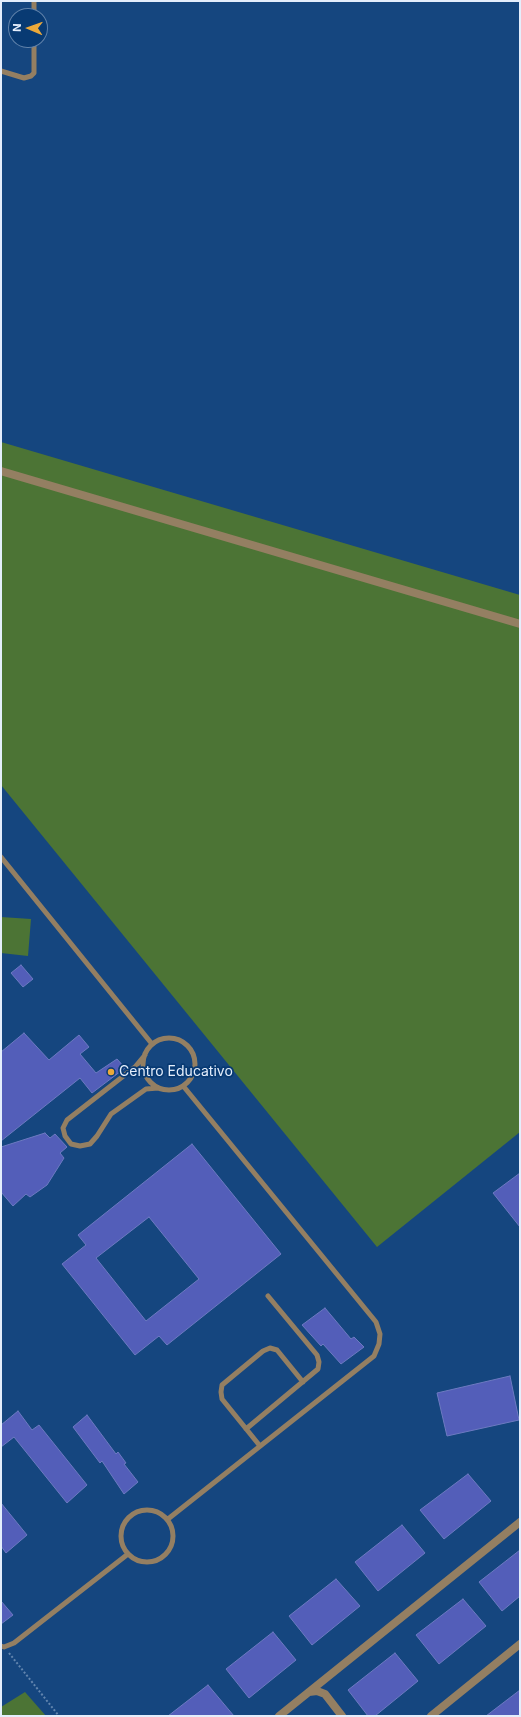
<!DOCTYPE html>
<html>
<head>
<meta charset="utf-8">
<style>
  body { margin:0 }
  #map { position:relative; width:521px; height:1717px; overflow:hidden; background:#15467f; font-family:Inter,sans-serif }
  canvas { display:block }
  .frame { position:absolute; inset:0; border:2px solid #e4eefc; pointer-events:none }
  .north { position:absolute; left:8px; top:8px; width:40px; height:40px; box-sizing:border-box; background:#083a73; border:1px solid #6082aa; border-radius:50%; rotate:272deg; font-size:11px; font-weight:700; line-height:16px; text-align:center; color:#e4eefc }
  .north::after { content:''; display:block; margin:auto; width:14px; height:18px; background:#eca93a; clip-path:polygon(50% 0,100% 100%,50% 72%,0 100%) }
</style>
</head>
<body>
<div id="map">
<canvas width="521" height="1717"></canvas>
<div class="frame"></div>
<div class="north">N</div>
</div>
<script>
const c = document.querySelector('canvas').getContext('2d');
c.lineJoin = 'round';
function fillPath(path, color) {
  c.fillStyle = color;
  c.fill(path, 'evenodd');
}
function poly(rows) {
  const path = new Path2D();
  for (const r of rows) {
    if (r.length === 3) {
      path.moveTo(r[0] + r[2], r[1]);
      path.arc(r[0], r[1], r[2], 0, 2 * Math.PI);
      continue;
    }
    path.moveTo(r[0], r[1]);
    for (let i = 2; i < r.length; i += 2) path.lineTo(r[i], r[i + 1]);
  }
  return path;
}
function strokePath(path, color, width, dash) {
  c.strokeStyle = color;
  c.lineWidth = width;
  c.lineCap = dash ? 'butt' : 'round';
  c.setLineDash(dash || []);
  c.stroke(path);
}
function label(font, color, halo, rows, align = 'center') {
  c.font = font + ' Inter,sans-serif';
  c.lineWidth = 3.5;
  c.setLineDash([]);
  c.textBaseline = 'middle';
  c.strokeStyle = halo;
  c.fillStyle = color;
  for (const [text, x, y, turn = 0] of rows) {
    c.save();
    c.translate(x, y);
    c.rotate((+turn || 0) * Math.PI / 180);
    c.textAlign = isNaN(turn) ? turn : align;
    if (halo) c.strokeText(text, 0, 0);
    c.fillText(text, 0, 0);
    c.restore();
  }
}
const green = poly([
  [1,442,520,595,520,1132,377,1247,1,785],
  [1,917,31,919,28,956,1,953],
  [25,1692,46,1716,1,1716,1,1707]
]);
const building = poly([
  [21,965,33,979,23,987,11,973,21,965],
  [24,1033,49,1060,79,1035,89,1047,80,1054,96,1073,117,1059,125,1068,92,1093,80,1078,1,1141,1,1052,24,1033],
  [45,1133,50,1138,55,1134,67,1147,60,1153,64,1158,47,1185,30,1197,26,1194,13,1206,1,1192,1,1147,45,1133],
  [192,1144,281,1254,167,1345,159,1336,135,1355,62,1264,86,1245,78,1235,192,1144],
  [149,1217,199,1279,146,1321,96,1258,149,1217],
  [520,1173,520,1227,493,1193,520,1173],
  [325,1308,351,1339,354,1337,364,1347,341,1364,323,1344,321,1346,302,1325,325,1308],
  [510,1376,519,1420,447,1436,437,1393,510,1376],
  [18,1411,32,1430,39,1425,87,1485,67,1503,14,1437,1,1447,1,1425,18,1411],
  [87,1415,116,1454,118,1452,126,1463,124,1464,138,1482,124,1494,102,1461,100,1463,73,1427,87,1415],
  [468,1474,491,1501,444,1539,420,1510,468,1474],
  [1,1503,27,1535,6,1553,1,1546,1,1503],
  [402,1525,425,1553,378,1591,355,1562,402,1525],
  [520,1550,520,1596,502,1611,479,1582,520,1550],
  [336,1579,360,1606,312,1645,289,1616,336,1579],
  [463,1599,486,1626,439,1664,416,1635,463,1599],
  [1,1601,13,1615,1,1624,1,1601],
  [273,1632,296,1660,249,1698,226,1669,273,1632],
  [395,1653,418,1681,375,1716,368,1716,348,1690,395,1653],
  [208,1685,234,1716,168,1716,208,1685],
  [520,1690,520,1716,486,1716,520,1690]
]);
const path = poly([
  [9,1653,59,1716]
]);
const lane = poly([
  [34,16,34,1],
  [1,71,24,78,31,76,34,73,34,40],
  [1,857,152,1044],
  [169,1064,26],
  [145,1055,135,1067,67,1120,63,1128,65,1136,71,1144,80,1146,90,1144,97,1136,111,1114,146,1089,158,1088],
  [246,1429,318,1369,319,1362,317,1355,268,1296],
  [260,1446,222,1399,221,1392,222,1385,263,1351,270,1348,277,1350,303,1382],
  [147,1536,26],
  [168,1519,374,1356,379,1344,380,1334,376,1322,184,1087],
  [1,1646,4,1647,14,1643,128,1554]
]);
const street = poly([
  [1,471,520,624],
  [309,1692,317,1691,325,1694,342,1716],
  [279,1716,520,1522],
  [431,1716,520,1644]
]);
const markers = [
  [111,1072,4,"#eca93a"]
];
const poiNames = [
  ["Centro Educativo",119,1072]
];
fillPath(green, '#4c7435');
fillPath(building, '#535eb9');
strokePath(building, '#6d7ac1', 1);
strokePath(path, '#6285ae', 2, [2, 2]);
strokePath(lane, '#947f62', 5);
strokePath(street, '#947f62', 8);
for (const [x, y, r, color] of markers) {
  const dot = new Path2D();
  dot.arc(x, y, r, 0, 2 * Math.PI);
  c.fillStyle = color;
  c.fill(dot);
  strokePath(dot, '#083a73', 1.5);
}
label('14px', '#e4eefc', '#083a73', poiNames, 'left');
</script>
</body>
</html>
